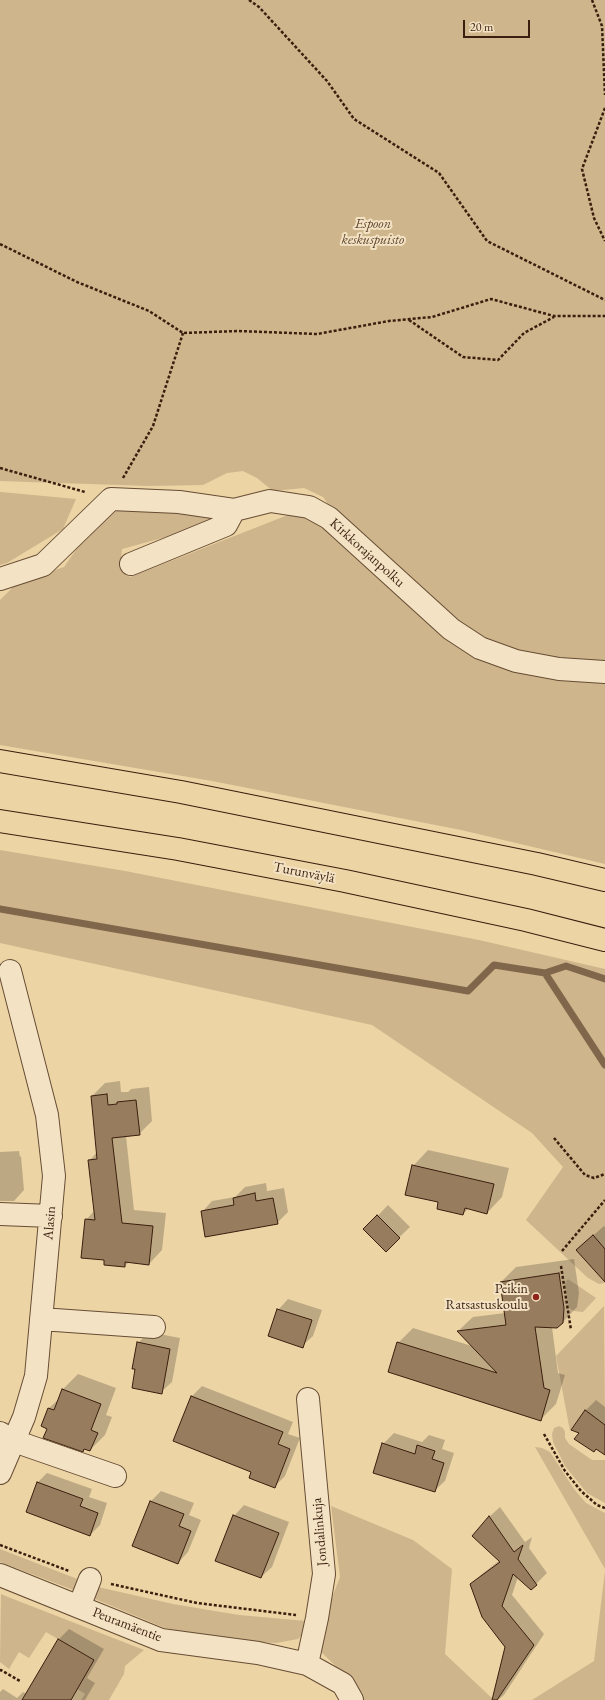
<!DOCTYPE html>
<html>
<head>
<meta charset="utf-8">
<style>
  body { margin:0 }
  #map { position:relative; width:605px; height:1700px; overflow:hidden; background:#ecd4a5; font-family:"EB Garamond",serif }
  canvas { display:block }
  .scale { position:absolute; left:463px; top:20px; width:67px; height:18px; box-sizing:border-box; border:2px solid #3a1e0e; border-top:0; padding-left:5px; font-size:12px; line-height:14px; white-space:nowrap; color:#3a1e0e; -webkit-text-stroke:3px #f3e3c4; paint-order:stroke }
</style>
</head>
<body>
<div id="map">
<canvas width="605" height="1700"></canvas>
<div class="scale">20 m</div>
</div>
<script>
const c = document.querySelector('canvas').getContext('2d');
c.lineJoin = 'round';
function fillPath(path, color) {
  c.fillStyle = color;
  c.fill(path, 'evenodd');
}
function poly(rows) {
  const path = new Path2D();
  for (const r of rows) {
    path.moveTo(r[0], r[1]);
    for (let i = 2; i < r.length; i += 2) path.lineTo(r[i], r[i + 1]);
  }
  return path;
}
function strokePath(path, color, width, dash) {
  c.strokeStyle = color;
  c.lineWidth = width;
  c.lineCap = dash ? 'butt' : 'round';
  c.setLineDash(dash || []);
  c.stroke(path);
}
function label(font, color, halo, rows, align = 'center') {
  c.font = font + ' "EB Garamond",serif';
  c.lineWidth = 4;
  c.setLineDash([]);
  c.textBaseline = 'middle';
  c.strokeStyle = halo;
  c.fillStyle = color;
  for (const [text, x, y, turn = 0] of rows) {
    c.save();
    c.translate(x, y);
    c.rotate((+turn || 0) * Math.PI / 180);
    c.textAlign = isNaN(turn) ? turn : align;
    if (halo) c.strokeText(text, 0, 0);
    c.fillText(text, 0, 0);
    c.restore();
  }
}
const green = poly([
  [0,0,605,0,605,667,539,660,467,636,335,514,323,497,304,488,273,491,257,478,243,471,227,473,203,485,149,486,0,481],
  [0,492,1,492,76,499,63,529,7,563,0,565],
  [122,505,216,515,210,525,122,549,120,568,130,577,293,513,318,519,467,649,605,679,605,864,461,830,212,781,0,745,0,600,18,582,64,567,94,524],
  [0,850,125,871,479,940,605,969,605,1283,599,1284,588,1278,526,1220,563,1167,532,1133,372,1025,0,943],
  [568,1279,596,1298,583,1312,574,1311,569,1308,565,1283,566,1281],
  [604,1306,605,1425,585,1411,570,1431,556,1356],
  [559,1426,563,1428,565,1432,565,1438,569,1444,592,1460,605,1460,605,1503,587,1493,565,1466,553,1442,552,1434,554,1428],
  [535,1447,542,1448,550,1452,574,1489,586,1503,605,1513,605,1569],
  [331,1506,413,1540,452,1569,445,1654,494,1700,361,1700,345,1675,321,1652,320,1629,340,1577],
  [0,1549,80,1580,76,1591,0,1562],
  [605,1571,605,1700,532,1700,594,1661],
  [98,1587,173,1604,239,1615,306,1621,304,1633,298,1639,276,1643,221,1640,165,1628,95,1599],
  [1,1594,8,1597,144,1650,125,1666,124,1674,109,1700,81,1700,85,1694,77,1689,94,1660,46,1632,29,1658,19,1652,9,1669,0,1662]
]);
const shadow = poly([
  [120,1081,121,1092,128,1092,131,1089,149,1087,152,1121,139,1134,126,1136,134,1210,166,1213,162,1250,149,1264,129,1262,125,1266,105,1259,86,1220,95,1210,90,1160,97,1152,92,1096,105,1083],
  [428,1150,509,1168,502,1197,487,1213,469,1208,463,1214,413,1166],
  [19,1151,20,1157,21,1156,24,1190,14,1201,0,1201,0,1152],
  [266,1183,267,1191,284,1188,288,1212,277,1223,202,1212,212,1201,235,1197,245,1187],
  [388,1205,410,1227,386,1250,365,1229],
  [604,1226,605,1227,605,1273,588,1240],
  [574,1259,579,1293,577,1307,562,1323,552,1327,558,1373,565,1375,556,1404,541,1419,398,1343,413,1328,472,1346,458,1331,473,1317,505,1313,501,1282,516,1267],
  [288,1299,322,1310,313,1336,302,1346,278,1310],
  [149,1332,180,1338,172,1382,161,1392,138,1343],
  [78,1374,116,1388,106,1415,112,1417,105,1435,90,1450,85,1448,83,1451,48,1428,49,1408,60,1398,63,1389],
  [202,1386,293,1422,288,1434,300,1438,285,1476,274,1487,252,1472,192,1396],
  [596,1400,605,1407,605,1454,596,1448,580,1432,585,1411],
  [394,1433,422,1442,429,1435,445,1440,442,1449,454,1453,445,1481,434,1491,383,1444],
  [47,1473,92,1489,89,1497,107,1503,100,1525,90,1535,38,1482],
  [161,1491,194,1503,189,1515,201,1520,188,1552,178,1563,151,1501],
  [244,1505,289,1522,272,1567,261,1577,234,1516],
  [500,1507,525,1542,532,1537,529,1548,547,1573,536,1584,518,1577,512,1595,544,1634,504,1695,498,1700,493,1700,506,1647,471,1584,482,1574,500,1560,489,1517],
  [69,1629,104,1649,87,1678,95,1683,85,1700,0,1700,0,1692,3,1689,17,1698,23,1692,27,1694,58,1640]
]);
const stream = poly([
  [0,909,468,991,494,965,545,973,605,1065],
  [545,973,566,966,605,979]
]);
const building = poly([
  [107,1094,108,1105,117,1104,117,1102,136,1100,140,1135,112,1138,122,1223,153,1226,149,1265,125,1262,125,1267,104,1265,104,1260,81,1258,85,1219,95,1220,88,1160,97,1159,91,1096,107,1094],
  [412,1165,494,1184,487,1214,465,1208,463,1215,437,1209,438,1202,405,1195,412,1165],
  [255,1193,256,1201,273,1198,278,1224,205,1237,201,1211,234,1205,233,1198,255,1193],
  [377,1215,400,1238,386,1252,363,1229,377,1215],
  [593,1235,605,1249,605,1282,576,1250,593,1235],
  [559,1273,564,1308,563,1323,557,1328,535,1327,544,1388,550,1390,541,1421,388,1372,397,1342,497,1373,457,1331,506,1325,500,1282,559,1273],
  [277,1309,312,1320,303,1348,268,1336,277,1309],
  [137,1342,170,1349,162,1394,132,1388,135,1369,132,1369,137,1342],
  [62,1389,101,1404,91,1430,98,1433,90,1451,84,1449,83,1452,43,1438,47,1429,41,1426,48,1408,54,1410,62,1389],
  [191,1396,283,1432,278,1444,290,1449,275,1488,249,1478,251,1472,173,1441,191,1396],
  [585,1410,605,1425,605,1455,596,1449,594,1452,574,1439,579,1433,571,1430,585,1410],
  [382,1443,415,1454,417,1445,435,1451,432,1459,444,1463,435,1492,373,1473,382,1443],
  [37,1482,83,1499,80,1506,98,1513,90,1536,26,1512,37,1482],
  [150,1501,184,1514,179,1526,191,1531,178,1564,132,1546,150,1501],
  [233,1515,279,1533,261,1578,215,1561,233,1515],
  [489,1516,514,1552,523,1545,518,1559,537,1585,531,1590,513,1574,502,1606,534,1645,497,1700,492,1700,505,1647,482,1617,470,1584,500,1562,472,1536,489,1516],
  [58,1639,94,1660,71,1700,22,1700,58,1639]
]);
const path = poly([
  [249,0,259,7,327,81,354,119,439,173,487,241,605,300],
  [592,0,602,26,605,95],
  [605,108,582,169,594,218,605,241],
  [0,244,77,282,149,311,183,333,238,331,317,334,389,321,432,317,491,299,554,316,605,316],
  [409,320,463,357,498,360,524,333,554,317],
  [0,468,85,492],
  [123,478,153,426,183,333],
  [554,1138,585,1175,594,1178,605,1174],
  [562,1251,605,1200],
  [561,1266,571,1330],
  [544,1434,565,1471,581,1491,597,1505,605,1508],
  [0,1545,69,1571],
  [111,1584,197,1603,296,1615],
  [0,1671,1,1670,20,1681]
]);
const minor = poly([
  [131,564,226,525,234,510],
  [0,579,43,565,111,499,179,502,234,510,270,501,309,507,329,518,451,629,480,648,516,661,559,669,605,672],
  [0,1214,51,1216],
  [41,1319,154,1327],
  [0,1433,14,1441,115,1476],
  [0,1473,24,1417,36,1376,54,1176,47,1115,10,971],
  [0,1575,161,1640,258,1653,307,1664,343,1684,352,1700],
  [79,1607,90,1579],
  [307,1664,317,1618,324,1574,308,1399]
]);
const highway = poly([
  [0,761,181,792,537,864,605,880],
  [0,821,178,849,345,881,526,920,605,940]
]);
const markers = [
  [536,1297,4,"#8f2418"]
];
const parkNames = [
  ["Espoon",373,224],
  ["keskuspuisto",373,240]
];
const streetNames = [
  ["Kirkkorajanpolku",367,553,42],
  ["Turunväylä",304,873,11],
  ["Alasin",50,1223,-85],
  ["Jondalinkuja",320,1532,-95],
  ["Peuramäentie",127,1625,21]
];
const poiNames = [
  ["Peikin",528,1289],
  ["Ratsastuskoulu",528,1305]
];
fillPath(green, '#ceb58b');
fillPath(shadow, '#0003');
strokePath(stream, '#80664a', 7);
fillPath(building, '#977d5d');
strokePath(building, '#3a1e0e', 1);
strokePath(minor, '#664c34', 24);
strokePath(highway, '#3a1e0e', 24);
strokePath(path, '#3a1e0e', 2.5, [3, 2]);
strokePath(minor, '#f3e3c4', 22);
strokePath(highway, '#ecd4a5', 22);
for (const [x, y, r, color] of markers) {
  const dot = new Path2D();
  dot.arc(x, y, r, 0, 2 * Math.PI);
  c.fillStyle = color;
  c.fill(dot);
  strokePath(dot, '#f3e3c4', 1.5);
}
label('italic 14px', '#5f442d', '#f3e3c4', parkNames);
label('14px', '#3a1e0e', '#f3e3c4', streetNames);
label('14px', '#3a1e0e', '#f3e3c4', poiNames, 'right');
</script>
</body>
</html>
